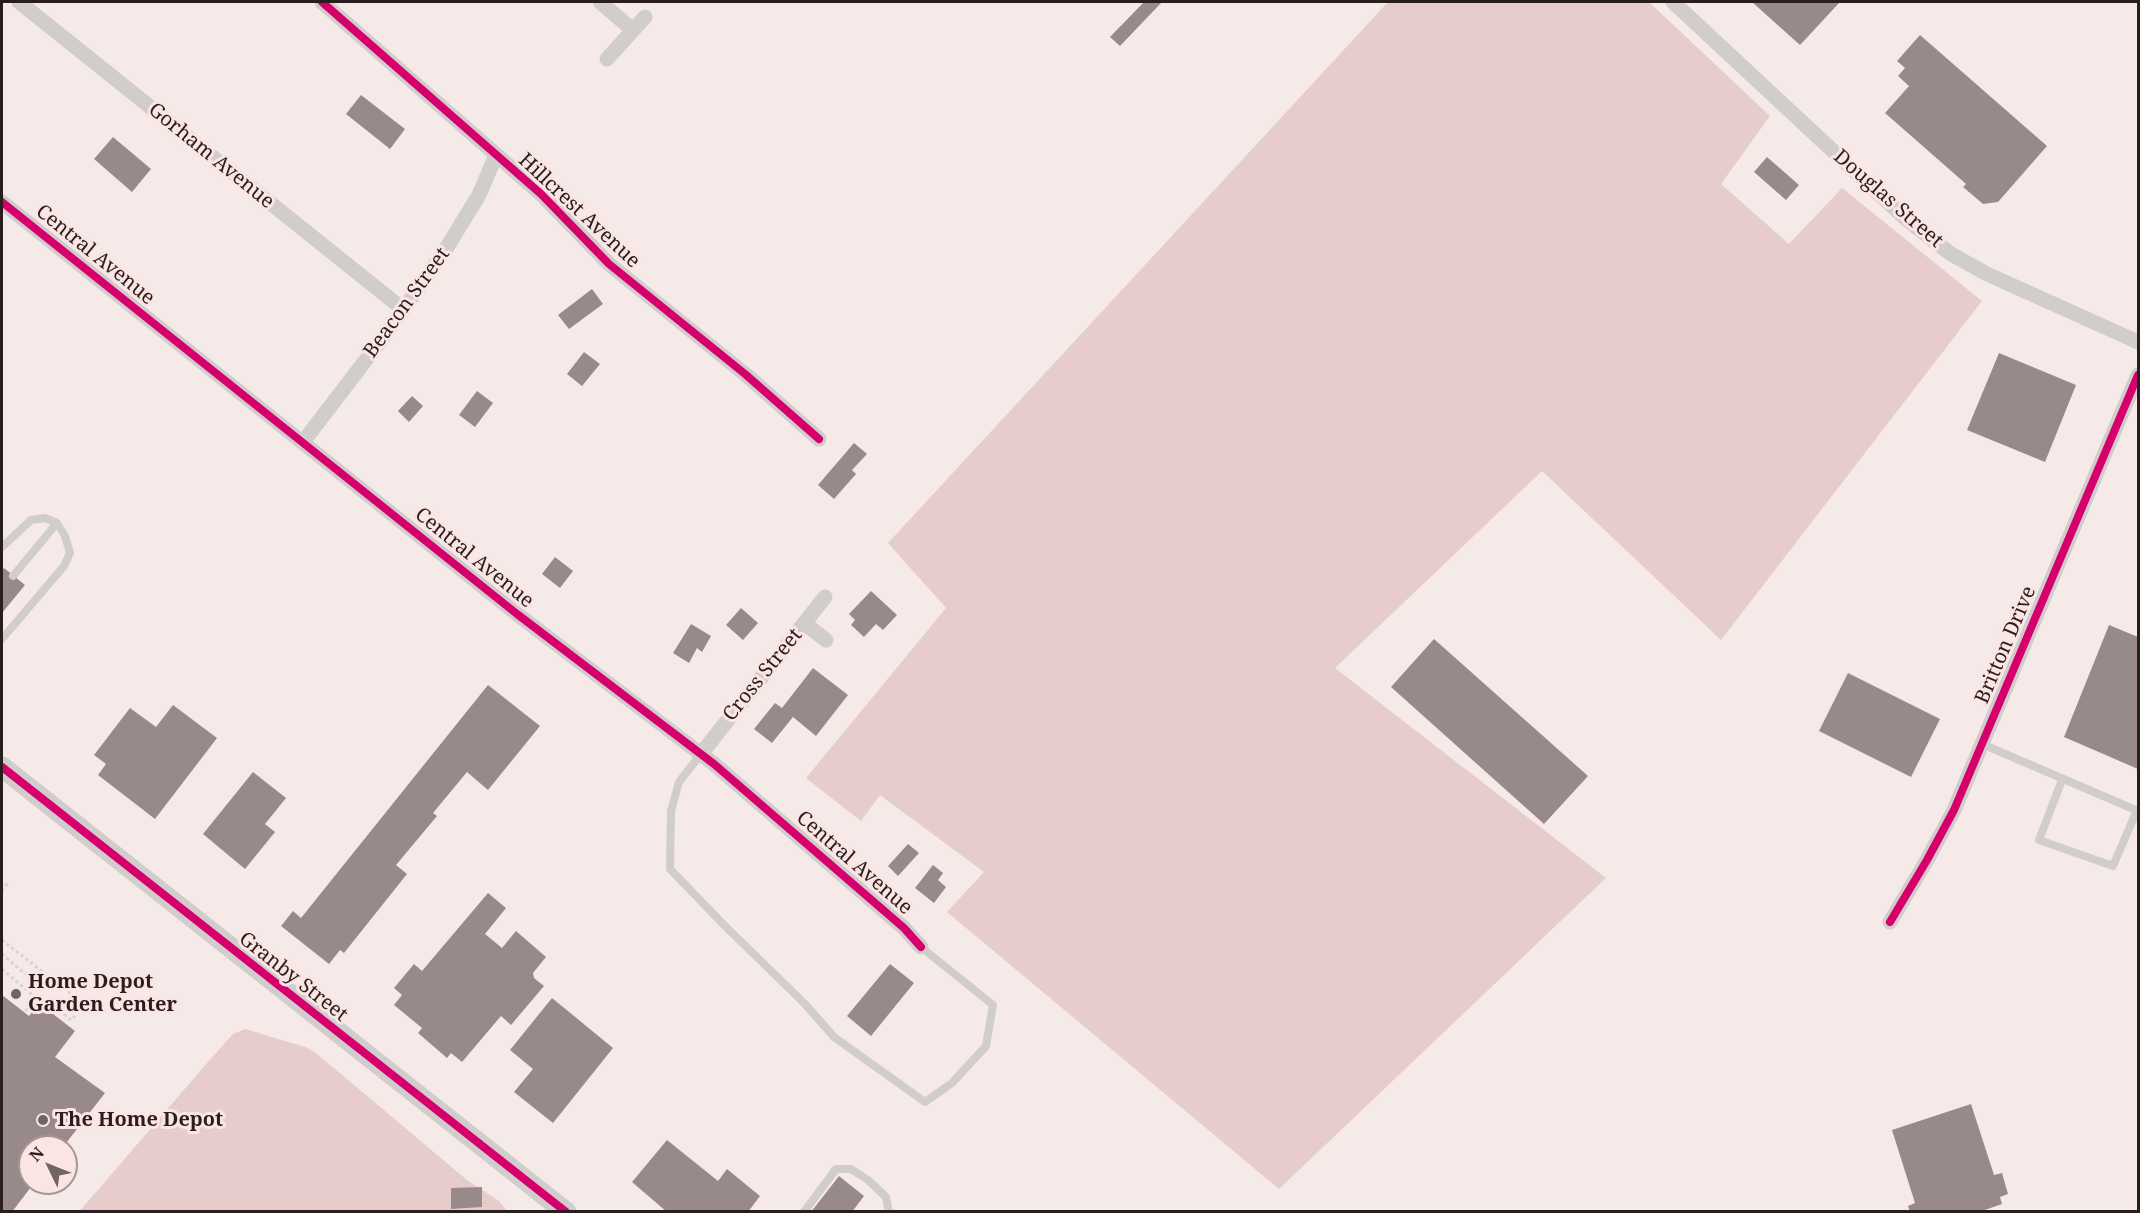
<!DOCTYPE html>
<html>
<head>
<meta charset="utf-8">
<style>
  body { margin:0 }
  #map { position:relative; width:2140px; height:1213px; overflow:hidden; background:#f6eae9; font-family:"Noto Serif",serif }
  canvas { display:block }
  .frame { position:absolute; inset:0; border:3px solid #2a1d1d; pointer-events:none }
  .north { position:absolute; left:18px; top:1135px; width:60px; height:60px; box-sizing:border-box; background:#fbe5e4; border:2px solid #a79594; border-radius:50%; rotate:313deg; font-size:16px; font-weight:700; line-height:24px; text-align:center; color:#2a1d1d }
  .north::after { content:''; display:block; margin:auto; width:21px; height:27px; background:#716564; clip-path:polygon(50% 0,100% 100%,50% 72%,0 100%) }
</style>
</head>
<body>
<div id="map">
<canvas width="2140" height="1213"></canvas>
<div class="frame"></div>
<div class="north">N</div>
</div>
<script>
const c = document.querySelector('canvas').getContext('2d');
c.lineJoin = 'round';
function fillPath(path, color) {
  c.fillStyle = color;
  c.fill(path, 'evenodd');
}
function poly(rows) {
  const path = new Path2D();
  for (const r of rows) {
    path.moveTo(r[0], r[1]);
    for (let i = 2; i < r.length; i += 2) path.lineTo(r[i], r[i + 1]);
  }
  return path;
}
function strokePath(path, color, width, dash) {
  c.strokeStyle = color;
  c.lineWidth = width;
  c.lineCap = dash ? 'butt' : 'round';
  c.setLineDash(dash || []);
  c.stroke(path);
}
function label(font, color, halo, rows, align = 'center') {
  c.font = font + ' "Noto Serif",serif';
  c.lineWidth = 6;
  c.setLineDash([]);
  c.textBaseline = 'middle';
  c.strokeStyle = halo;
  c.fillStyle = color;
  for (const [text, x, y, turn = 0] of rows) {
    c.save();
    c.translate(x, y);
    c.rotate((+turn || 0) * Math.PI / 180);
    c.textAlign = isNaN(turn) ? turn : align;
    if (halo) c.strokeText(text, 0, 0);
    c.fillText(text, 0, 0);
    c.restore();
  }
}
const green = poly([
  [1388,2,1649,2,1770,116,1721,184,1789,244,1842,188,1982,301,1721,640,1542,471,1335,668,1606,878,1279,1189,947,912,984,872,880,795,861,821,806,778,946,608,888,543],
  [245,1029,305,1047,316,1053,467,1180,499,1201,507,1211,79,1212,207,1063,233,1034]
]);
const building = poly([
  [1144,2,1162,2,1120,46,1110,37],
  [1752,2,1840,2,1800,45],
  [1920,35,2047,146,1998,202,1983,204,1963,187,1966,184,1885,113,1909,86,1898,76,1905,68,1897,61],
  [361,95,405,129,390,149,346,114],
  [113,137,151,169,132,192,94,159],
  [1767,157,1799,185,1786,200,1754,172],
  [592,289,603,304,569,329,558,315],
  [584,352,600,364,582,386,567,374],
  [1999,353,2076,385,2045,462,1967,430],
  [477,391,493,403,475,427,459,415],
  [412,396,423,406,409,422,398,411],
  [854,443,867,454,852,470,856,474,834,499,818,485],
  [555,557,573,571,560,588,542,574],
  [4,568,25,585,2,613,2,571],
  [871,591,897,615,883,630,876,624,864,637,851,625,855,620,849,614],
  [741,608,758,623,743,640,726,625],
  [691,624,711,636,702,652,697,648,689,663,673,653],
  [2109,625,2138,637,2138,769,2064,737],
  [1434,639,1588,776,1544,824,1391,687],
  [813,668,848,695,816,736,793,717,772,743,754,729,775,703,782,708],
  [1848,673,1940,719,1911,777,1819,731],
  [488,685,540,726,488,790,467,772,433,813,437,816,396,865,407,874,344,953,340,950,329,964,281,926,293,911,301,918],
  [173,705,217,738,155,819,98,775,106,764,94,755,130,708,156,727],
  [253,772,286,798,265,824,275,832,245,869,203,834],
  [908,844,919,853,898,876,888,866],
  [933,865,943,873,938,880,946,887,934,903,915,888],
  [488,893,506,908,485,934,502,948,516,931,546,957,533,973,534,978,544,986,511,1025,501,1016,462,1062,451,1053,447,1058,418,1033,422,1028,394,1005,402,995,394,988,414,964,422,971],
  [890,964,914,983,871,1036,847,1016],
  [2,995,29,1016,39,1003,75,1031,55,1057,105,1093,63,1147,30,1147,30,1183,34,1183,12,1212,2,1212],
  [552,998,613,1048,553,1123,514,1092,533,1069,510,1050],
  [1971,1104,1994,1175,2002,1173,2008,1194,2000,1197,2002,1204,1979,1212,1910,1212,1908,1206,1915,1203,1892,1130],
  [667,1140,718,1181,727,1169,760,1196,748,1212,667,1212,632,1182],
  [839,1176,864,1196,852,1212,811,1212],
  [482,1187,482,1207,451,1209,451,1188]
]);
const path = poly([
  [2,891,9,881],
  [2,940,85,1005,71,1020,39,994,24,1013],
  [2,954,43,989,51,979],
  [2,969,36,998]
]);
const lane = poly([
  [2,547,31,520,45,518,57,523,65,536,70,553,64,566,2,639],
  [13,576,57,523],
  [1982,744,2138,811],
  [701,754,679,782,671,811,670,869,725,926,805,1004,834,1037,925,1102,952,1083,986,1046,993,1005,921,947],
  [2062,780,2039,840,2113,866,2137,810],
  [804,1212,836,1169,851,1169,868,1180,886,1197,889,1212]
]);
const street = poly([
  [19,2,404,310],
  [322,2,541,194,609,264,745,374,819,439],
  [600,2,633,30],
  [1673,2,1905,218,1951,254,1987,274,2138,342],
  [607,59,645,17],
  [2,202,517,614,714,764,904,928,921,947],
  [303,442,385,335,444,252,479,195,496,155],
  [804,623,826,640],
  [701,754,825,597],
  [1890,922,1927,860,1954,810,2138,375]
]);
const secondary = poly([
  [2,767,566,1212]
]);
const cycleway = poly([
  [322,2,541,194,609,264,745,374,819,439],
  [2,202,517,614,714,764,904,928,921,947],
  [2,767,566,1212],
  [1890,922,1927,860,1954,810,2138,375]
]);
const markers = [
  [16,994,6,"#716564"],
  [43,1120,6,"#716564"]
];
const streetNames = [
  ["Gorham Avenue",211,156,39],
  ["Douglas Street",1888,199,41],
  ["Hillcrest Avenue",579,211,43],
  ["Central Avenue",95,255,39],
  ["Beacon Street",407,303,-54],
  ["Central Avenue",474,558,39],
  ["Britton Drive",2006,645,-67],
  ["Cross Street",763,675,-51],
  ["Central Avenue",854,863,41],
  ["Granby Street",293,977,38]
];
const poiNames = [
  ["Home Depot",28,982],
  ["Garden Center",28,1005],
  ["The Home Depot",55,1120]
];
fillPath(green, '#e6cccb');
fillPath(building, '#988a8a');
strokePath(path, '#d7d3d3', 3, [3, 3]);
strokePath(lane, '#d1cdcd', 8);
strokePath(street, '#d1cdcd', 15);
strokePath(secondary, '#d1cdcd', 21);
strokePath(cycleway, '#d6006c', 8);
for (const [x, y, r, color] of markers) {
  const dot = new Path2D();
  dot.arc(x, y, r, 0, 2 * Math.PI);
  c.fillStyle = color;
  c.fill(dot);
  strokePath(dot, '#fbe5e4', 2);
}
label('20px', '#2a1d1d', '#fbe5e4', streetNames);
label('bold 20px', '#2a1d1d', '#fbe5e4', poiNames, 'left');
</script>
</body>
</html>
